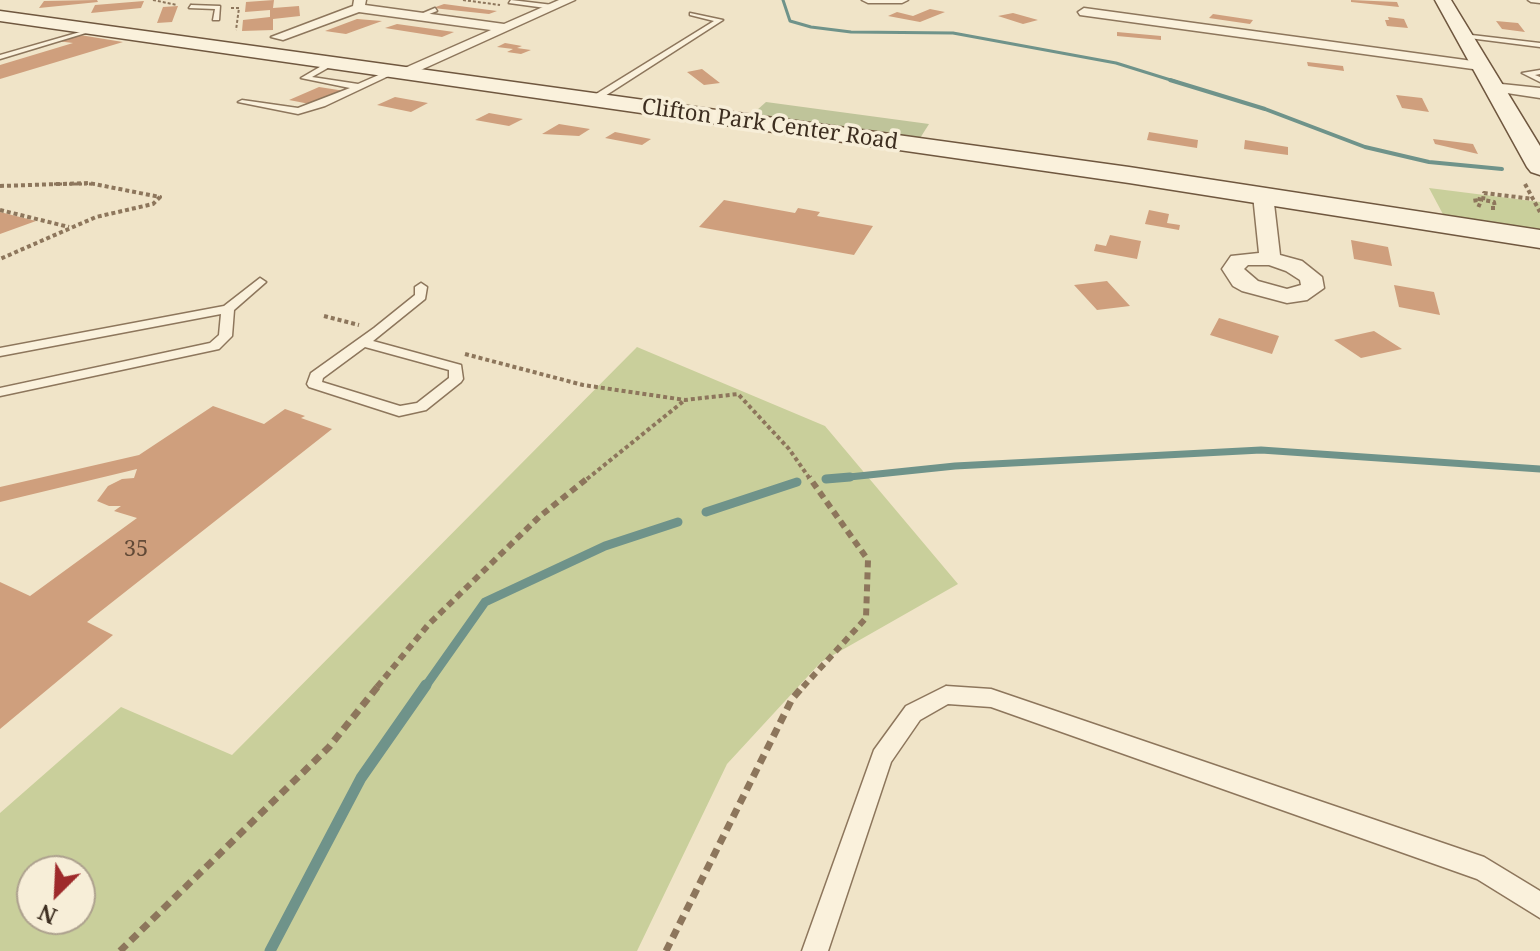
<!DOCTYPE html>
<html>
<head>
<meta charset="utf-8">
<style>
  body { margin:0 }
  #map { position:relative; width:1540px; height:951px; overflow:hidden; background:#f0e4c8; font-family:"Noto Serif",serif }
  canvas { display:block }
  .north { position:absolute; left:16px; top:855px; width:80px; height:80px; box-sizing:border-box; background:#f7eed8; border:2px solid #ada18e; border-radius:50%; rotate:204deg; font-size:22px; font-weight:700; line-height:32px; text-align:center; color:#3d2e20 }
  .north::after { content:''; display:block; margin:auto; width:28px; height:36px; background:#9e2a2b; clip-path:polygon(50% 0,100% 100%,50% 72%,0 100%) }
</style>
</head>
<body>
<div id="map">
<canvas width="1540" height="951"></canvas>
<div class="north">N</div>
</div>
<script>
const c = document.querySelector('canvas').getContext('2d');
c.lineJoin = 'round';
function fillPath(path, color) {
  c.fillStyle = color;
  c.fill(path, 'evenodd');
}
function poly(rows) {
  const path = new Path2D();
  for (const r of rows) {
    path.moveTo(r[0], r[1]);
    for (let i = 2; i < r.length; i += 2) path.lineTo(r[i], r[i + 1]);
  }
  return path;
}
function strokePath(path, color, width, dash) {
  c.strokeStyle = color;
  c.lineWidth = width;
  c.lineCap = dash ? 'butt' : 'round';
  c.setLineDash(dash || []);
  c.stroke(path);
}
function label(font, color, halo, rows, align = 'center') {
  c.font = font + ' "Noto Serif",serif';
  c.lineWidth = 7;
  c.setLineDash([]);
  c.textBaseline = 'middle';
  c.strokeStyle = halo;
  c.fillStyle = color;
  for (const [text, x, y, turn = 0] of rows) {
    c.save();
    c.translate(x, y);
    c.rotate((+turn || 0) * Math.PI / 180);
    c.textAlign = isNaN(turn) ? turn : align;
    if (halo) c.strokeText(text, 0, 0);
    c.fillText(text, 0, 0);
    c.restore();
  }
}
const green = poly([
  [1429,188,1540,202,1540,235,1445,218],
  [637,347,825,426,958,584,821,662,727,764,637,951,0,951,0,813,121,707,232,755],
  [32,871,80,871,80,919,32,919]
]);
const cemetery = poly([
  [766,102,929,124,917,143,747,119]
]);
const streamFar4 = poly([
  [783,0,790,21,811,27,851,32,953,33,1116,63,1177,82]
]);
const streamFar3 = poly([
  [1170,80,1265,109,1365,147,1429,162,1502,169]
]);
const streamFar2 = poly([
  [830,479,955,466,1261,450,1540,469]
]);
const streamFar1 = poly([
  [826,479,850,477],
  [706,512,797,482],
  [425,687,485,602,605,546,678,522]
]);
const stream = poly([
  [270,951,361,778,426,685]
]);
const building = poly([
  [97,0,98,2,39,8,44,1],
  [274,0,273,8,299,6,300,16,273,19,273,30,242,31,243,20,270,17,270,10,245,12,246,2],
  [1351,0,1397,2,1399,7,1351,2],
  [144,1,141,8,91,13,95,5],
  [444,4,497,11,489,14,433,8],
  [178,6,172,22,157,23,163,7],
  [930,9,945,12,920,22,888,16,897,12,913,16],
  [1013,13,1038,20,1023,24,998,16],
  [1213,14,1253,20,1250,24,1209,18],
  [1388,17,1404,19,1408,28,1387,26,1385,20,1389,20],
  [357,19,382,21,346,34,325,31],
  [1496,21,1518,23,1525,32,1502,29],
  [397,24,454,32,442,37,385,28],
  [1117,32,1161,36,1161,40,1117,36],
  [80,35,123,42,0,79,0,65,73,43,57,41],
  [505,43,522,46,517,48,531,50,521,54,507,52,513,49,497,47],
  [1307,62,1343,66,1344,71,1308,66],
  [702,69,720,83,704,85,687,72],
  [319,87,345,91,315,105,289,100],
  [1396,95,1422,98,1429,112,1402,108],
  [395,97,428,103,411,112,377,105],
  [489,113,523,119,509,126,475,120],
  [559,124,590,129,579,136,542,134],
  [615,132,651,139,642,145,605,138],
  [1149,132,1198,140,1197,148,1147,140],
  [1433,139,1473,144,1478,154,1435,144],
  [1245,140,1288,147,1288,155,1244,149],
  [724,200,795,213,798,208,820,212,817,216,873,226,854,255,699,227],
  [1149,210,1169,214,1167,223,1180,225,1179,230,1145,224],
  [0,212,36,221,0,234],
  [1110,235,1141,241,1137,259,1094,251,1096,244,1106,246],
  [1351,240,1388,247,1392,266,1354,259],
  [1107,281,1130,306,1097,310,1074,285],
  [1394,285,1434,292,1440,315,1399,307],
  [1219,318,1279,336,1272,354,1210,335],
  [1374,331,1402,349,1361,358,1334,340],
  [213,406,264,424,285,409,305,416,301,418,332,429,87,622,113,635,0,729,0,582,30,596,137,518,114,511,121,506,109,506,97,501,108,486,122,479,134,478,137,469,0,502,0,487,139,455]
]);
const pathFar4 = poly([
  [153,0,177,5],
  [463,0,500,5],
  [231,8,239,8,236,30]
]);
const pathFar3 = poly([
  [54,184,95,184]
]);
const pathFar2 = poly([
  [1525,184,1540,212],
  [0,186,89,183,160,197,153,204,96,217,0,259],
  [1481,206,1476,204,1475,198,1483,200],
  [1491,208,1495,208,1494,202,1483,200,1484,193,1533,199],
  [0,210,69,227],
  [324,316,359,325],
  [465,354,583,385,685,400,738,394,789,449,810,479],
  [587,479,685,400]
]);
const pathFar1 = poly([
  [377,687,428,625,539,517,589,477],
  [803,687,866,618,868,560,809,477]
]);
const path = poly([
  [120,951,329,747,379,685],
  [666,951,792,699,804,685]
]);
const lane = poly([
  [511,0,553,5,556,7,553,9,509,3,511,0],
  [1528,0,1540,0,1540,3,1531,2,1528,0],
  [191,5,220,6,219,20,213,20,215,9,189,8,191,5],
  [435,8,437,11,419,18,416,16,435,8],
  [690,13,723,20,594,103,588,103,588,99,714,21,690,15,690,13],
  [94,28,99,29,0,59,0,55,94,28],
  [1463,34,1540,43,1540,47,1461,37,1463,34],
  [330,61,333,65,312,77,358,84,390,70,397,72,325,106,298,114,238,102,242,100,298,108,350,88,301,78,330,61],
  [1540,70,1540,74,1535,75,1540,77,1540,82,1522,73,1540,70],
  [260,278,266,282,234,310,232,336,219,349,0,396,0,388,210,343,219,335,221,314,0,356,0,348,224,306,260,278],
  [421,283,427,287,425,299,373,341,461,365,463,379,461,382,426,410,399,416,309,387,307,384,311,373,374,328,415,295,415,287,421,283],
  [365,347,449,370,449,378,417,403,400,406,322,382,323,378,365,347],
  [946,686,991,689,1484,857,1540,891,1540,918,1477,879,991,707,948,704,920,720,891,762,828,951,802,951,874,750,906,706,946,686]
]);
const street = poly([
  [354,0,366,0,365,5,504,24,559,0,575,0,403,78,396,74,398,71,491,30,359,12,283,40,271,37,353,6,354,0],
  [862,0,908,0,902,3,868,3,862,0],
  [1084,8,1480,62,1487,66,1480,70,1080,15,1078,12,1084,8],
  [1492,83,1540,88,1540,98,1487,90,1485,87,1492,83],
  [1263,189,1273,195,1280,255,1302,261,1322,277,1324,288,1307,300,1287,303,1242,291,1233,286,1222,269,1231,256,1259,253,1253,195,1263,189],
  [1248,265,1269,265,1286,271,1300,280,1301,285,1287,289,1258,281,1244,269,1248,265]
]);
const secondary = poly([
  [1435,0,1451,0,1540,146,1540,175,1531,172,1527,167,1435,0],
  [0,11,1129,167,1540,230,1540,248,1129,183,0,21,0,11]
]);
const farStreetnames = [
  ["Clifton Park Center Road",770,125,8]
];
const numberNames = [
  ["35",136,550]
];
fillPath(green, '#c9cf9b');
fillPath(cemetery, '#bfc49a');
strokePath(streamFar4, '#6f938a', 3);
strokePath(streamFar3, '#6f938a', 4);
strokePath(streamFar2, '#6f938a', 7);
strokePath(streamFar1, '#6f938a', 9);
strokePath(stream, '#6f938a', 11);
fillPath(building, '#cf9f7d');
strokePath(lane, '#8d765c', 3);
strokePath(street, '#8d765c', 3);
strokePath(secondary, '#6f573f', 3);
strokePath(pathFar4, '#8d765c', 2, [3, 2]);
strokePath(pathFar3, '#8d765c', 3, [3, 2]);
strokePath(pathFar2, '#8d765c', 4, [4, 3]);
strokePath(pathFar1, '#8d765c', 6, [7, 5]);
strokePath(path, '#8d765c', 7, [9, 6]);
fillPath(lane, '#faf1dc');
fillPath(street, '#faf1dc');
fillPath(secondary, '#faf1dc');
label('22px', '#3d2e20', '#f7eed8', farStreetnames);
label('22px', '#624a37', null, numberNames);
</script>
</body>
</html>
